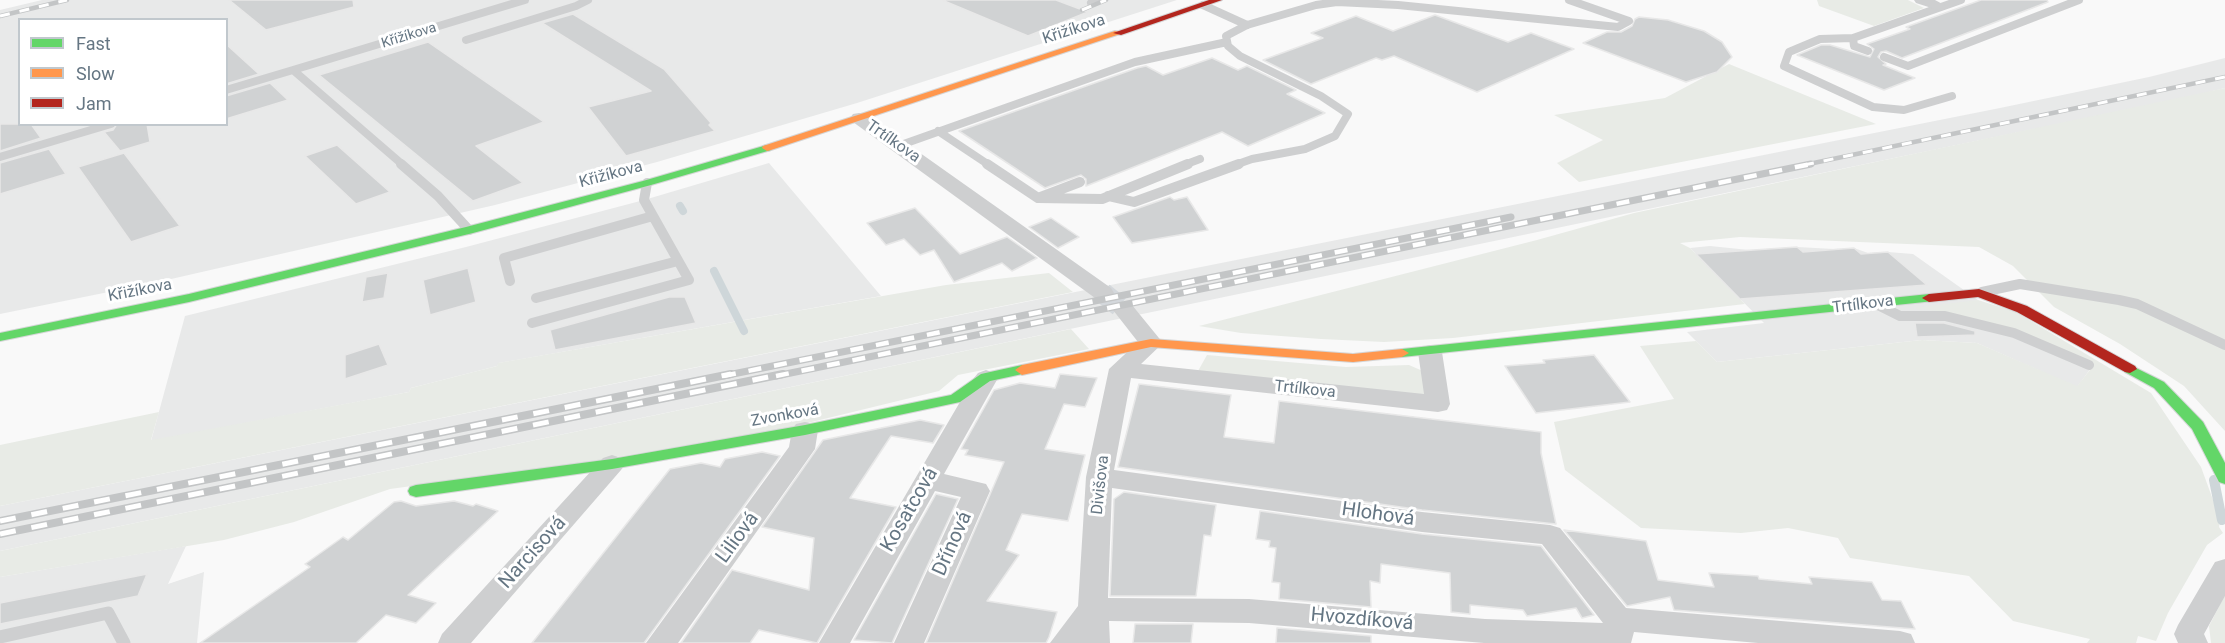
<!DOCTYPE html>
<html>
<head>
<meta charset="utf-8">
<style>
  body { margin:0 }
  #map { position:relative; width:2225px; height:643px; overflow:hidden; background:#f9f9f9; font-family:Roboto,sans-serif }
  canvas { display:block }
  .legend { position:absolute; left:18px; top:18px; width:210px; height:108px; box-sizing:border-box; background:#fff; border:2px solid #c1c8cd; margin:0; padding:8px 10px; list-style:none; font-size:18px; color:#657683 }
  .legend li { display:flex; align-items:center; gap:12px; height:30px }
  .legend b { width:30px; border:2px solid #c1c8cd }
</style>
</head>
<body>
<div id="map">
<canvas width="2225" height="643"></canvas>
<ul class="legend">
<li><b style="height:8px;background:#63d668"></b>Fast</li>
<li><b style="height:8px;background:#ff974d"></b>Slow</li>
<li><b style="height:8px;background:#b3261e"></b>Jam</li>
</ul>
</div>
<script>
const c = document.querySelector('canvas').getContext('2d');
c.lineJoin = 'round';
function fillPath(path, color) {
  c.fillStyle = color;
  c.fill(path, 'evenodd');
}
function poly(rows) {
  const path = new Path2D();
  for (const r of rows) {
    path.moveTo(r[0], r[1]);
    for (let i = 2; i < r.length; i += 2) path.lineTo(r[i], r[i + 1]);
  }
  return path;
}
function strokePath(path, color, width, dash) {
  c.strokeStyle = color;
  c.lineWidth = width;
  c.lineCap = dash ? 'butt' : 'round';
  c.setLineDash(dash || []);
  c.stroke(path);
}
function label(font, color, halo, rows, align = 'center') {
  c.font = font + ' Roboto,sans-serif';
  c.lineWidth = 6;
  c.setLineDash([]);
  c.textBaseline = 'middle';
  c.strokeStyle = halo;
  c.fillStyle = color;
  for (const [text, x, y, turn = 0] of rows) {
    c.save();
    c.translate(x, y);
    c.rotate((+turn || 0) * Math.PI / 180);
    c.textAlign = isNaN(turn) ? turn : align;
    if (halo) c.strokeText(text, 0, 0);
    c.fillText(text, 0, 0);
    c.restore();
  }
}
const built = poly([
  [42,0,1177,0,857,103,657,162,495,205,158,282,0,314,0,10],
  [20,20,226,20,226,124,20,124],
  [2225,58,2225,88,2193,96,0,551,0,506,2000,108,2149,77],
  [769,163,881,296,499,363,497,366,411,388,409,392,151,441,185,316,466,247,644,200],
  [1710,246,1749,250,1797,247,1834,249,1854,248,1868,253,1888,252,1913,254,1978,300,1945,312,2016,331,2094,364,2077,387,1977,343,1922,340,1717,362,1687,332,1764,323,1690,248],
  [186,546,168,584,204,572,197,643,0,643,0,577]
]);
const green = poly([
  [1817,0,1908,0,1924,8,1874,26,1819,6],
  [1729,64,1876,124,1579,182,1557,163,1603,140,1554,115,1665,98],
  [2225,88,2225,431,2184,386,2120,344,2054,307,2013,266,1979,247,1740,237,1680,243,1690,248,1745,304,1453,338,1384,342,1321,339,1241,333,1199,326,1537,240,1634,213],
  [1049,273,1073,292,0,506,0,445,159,412,151,440,409,392,411,388,497,366,498,363,946,285],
  [1978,300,2016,312,2151,393,2201,467,2220,519,2219,527,2223,533,2207,545,2168,613,2156,641,2138,636,2136,643,2087,643,2090,639,2013,621,1969,576,1850,558,1838,538,1788,528,1741,533,1641,528,1565,470,1554,422,1674,399,1640,346,1696,341,1717,362,1922,340,1977,343,2077,386,2094,365,1945,312,1913,308],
  [1071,329,1089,349,958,375,939,391,787,428,599,460,390,489,294,522,224,540,0,577,0,551],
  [1207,355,1346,367,1409,365,1425,372,1429,391,1419,398,1198,371],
  [2225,595,2225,643,2211,643,2209,626]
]);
const streamFar1 = poly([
  [680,206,683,211],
  [714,271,744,331]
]);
const stream = poly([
  [2214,480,2222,520]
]);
const building = poly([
  [229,0,353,0,354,7,266,30,229,0],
  [942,0,1056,0,1088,12,1028,36,942,0],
  [1981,0,2047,0,2048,2,1902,58,1886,51,1881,52,1878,57,1886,64,1883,65,1915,78,1884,90,1797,55,1821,45,1830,45,1870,57,1874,49,1867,44,1910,29,1906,27,1981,0],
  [573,14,664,69,711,123,709,125,715,131,626,156,588,107,651,91,542,23,573,14],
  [1435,15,1508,42,1531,33,1574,49,1477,92,1394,56,1382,60,1376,58,1311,84,1263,60,1323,38,1311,33,1356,16,1393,31,1435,15],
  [1639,17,1668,20,1704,31,1722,42,1732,57,1717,72,1686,82,1583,43,1607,32,1621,32,1632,26,1635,19,1639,17],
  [428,42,544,122,476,146,523,183,473,201,319,75,428,42],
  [226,44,259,74,226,84,226,44],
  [1212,58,1238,70,1247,66,1296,90,1287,94,1325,113,1248,146,1222,132,1086,186,1086,179,1081,175,1045,188,959,131,1137,68,1146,66,1163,75,1212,58],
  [270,83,288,100,226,119,226,96,270,83],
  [0,124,31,124,41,138,0,151,0,124],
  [117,124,147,124,150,142,120,151,104,132,113,130,117,124],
  [337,145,390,192,356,204,305,156,337,145],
  [49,149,66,174,0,194,0,163,49,149],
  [124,153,180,226,131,242,78,167,124,153],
  [1170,197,1174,200,1187,197,1208,230,1132,243,1113,217,1170,197],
  [915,208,960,254,1007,237,1037,258,1012,271,1002,263,954,282,934,250,920,255,904,239,886,245,867,223,915,208],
  [1051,218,1079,237,1058,248,1029,227,1051,218],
  [1797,247,1803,252,1854,248,1861,254,1888,252,1927,285,1740,299,1696,254,1797,247],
  [468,268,476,302,430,315,423,280,468,268],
  [388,273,384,298,362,302,366,277,388,273],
  [669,297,685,297,696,323,555,350,550,330,669,297],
  [1915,323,1944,323,1975,331,1975,335,1917,337,1915,323],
  [379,344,388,365,345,379,345,355,379,344],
  [1594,355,1630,402,1536,413,1505,366,1545,363,1543,360,1594,355],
  [1060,374,1097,378,1085,407,1064,404,1045,449,1085,455,1068,521,1022,514,1006,550,1019,555,987,601,1057,612,1049,637,1046,643,926,643,1004,462,965,455,968,450,961,449,994,390,1020,383,1055,388,1060,374],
  [1139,384,1231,395,1224,437,1274,443,1279,401,1541,432,1541,453,1556,524,1422,510,1118,467,1139,384],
  [920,420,944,425,933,443,891,436,850,498,896,507,817,643,759,630,750,643,681,643,732,570,809,590,814,538,762,527,823,440,920,420],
  [762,452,780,456,644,643,532,643,670,469,701,463,720,467,725,459,762,452],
  [1124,492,1216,505,1211,536,1204,535,1196,596,1110,596,1114,499,1124,492],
  [936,494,958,499,892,643,854,640,936,494],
  [401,501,416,506,454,501,473,506,476,504,498,511,408,595,436,603,416,623,386,615,356,643,200,643,310,567,305,564,343,537,348,540,394,502,401,501],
  [1260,511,1422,534,1541,546,1594,615,1582,618,1576,608,1527,616,1523,610,1470,605,1470,614,1451,612,1450,573,1381,564,1380,583,1370,581,1371,607,1279,599,1280,583,1272,582,1276,548,1269,547,1270,541,1256,539,1260,511],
  [1564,530,1646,541,1658,580,1714,587,1709,573,1758,576,1759,579,1812,584,1809,577,1872,582,1882,600,1901,601,1915,629,1674,610,1670,597,1627,606,1564,530],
  [147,574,138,596,0,624,0,603,147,574],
  [1135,624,1193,624,1191,643,1133,643,1135,624],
  [1277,628,1371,636,1371,643,1276,643,1277,628]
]);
const streetTunnel = poly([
  [1103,293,1124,310]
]);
const laneFar2 = poly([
  [1091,3,1097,0],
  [1203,5,1247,25],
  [1853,38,1854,46,1868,51],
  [466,40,576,6,588,0],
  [1884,57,1908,66,2079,0],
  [293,70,525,0],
  [226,90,293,70,403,165],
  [1952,96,1904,110,1873,107,1784,66,1789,52,1820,39,1853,38,1961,0],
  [938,131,989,165],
  [898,146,1135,62,1227,42],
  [0,157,111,124],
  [1184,165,1200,159],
  [1235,165,1252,159,1305,149,1335,136,1348,114,1321,96,1240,56,1228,46,1226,36,1247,25,1316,5,1337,2,1398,5,1618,27,1629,21,1569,0]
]);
const laneFar1 = poly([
  [401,164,438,196,469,230],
  [987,164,1038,198,1080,182],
  [1108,196,1134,202,1239,164],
  [1038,198,1102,199,1188,164],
  [510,281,504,258,653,216],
  [1982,292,2020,284,2119,300,2137,304,2225,345],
  [536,298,678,261],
  [1878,305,1900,316,1945,316,2014,333,2089,365],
  [532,323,689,280,644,200,647,183]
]);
const lane = poly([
  [0,637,108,613,124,643]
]);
const street = poly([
  [1914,0,1935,0,1948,7,1941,11,1916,3,1914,0],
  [859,113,865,114,1111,288,1114,293,1111,298,1103,300,1095,298,853,122,850,118,853,114,859,113],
  [1124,303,1132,305,1163,343,1141,364,1424,394,1418,352,1422,347,1430,345,1438,347,1442,352,1450,404,1447,410,1438,412,1131,378,1114,470,1422,512,1550,525,1560,528,1626,608,1900,631,1911,634,1915,643,1758,643,1634,632,1631,643,1484,643,1249,623,1109,621,1110,643,1050,643,1078,606,1086,477,1109,369,1138,342,1113,310,1116,305,1124,303],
  [1112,488,1422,532,1542,544,1603,623,1485,619,1249,599,1108,598,1112,488],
  [986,370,994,373,998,378,944,474,986,484,990,491,924,643,894,643,961,497,935,491,850,643,819,643,974,378,978,373,986,370],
  [805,422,814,424,818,430,815,449,678,643,646,643,789,447,792,430,796,424,805,422],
  [612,455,621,458,625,464,621,470,471,643,438,643,442,634,603,458,612,455],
  [2225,559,2225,596,2204,634,2208,643,2178,643,2174,634,2178,625,2215,562,2225,559]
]);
const fast = poly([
  [767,145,771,146,771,150,651,185,473,233,189,302,0,341,0,333,189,294,466,227,643,181,767,145],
  [1929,294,1936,298,1934,301,1402,357,1395,353,1402,349,1929,294],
  [1022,365,1029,370,1027,373,990,381,960,402,805,435,612,469,416,497,410,495,408,491,410,487,416,485,612,459,805,425,951,395,981,374,1022,365],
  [2130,365,2164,382,2203,422,2225,463,2225,484,2219,482,2192,429,2154,388,2125,372,2123,369,2125,366,2130,365]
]);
const slow = poly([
  [1115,31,1123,33,771,150,767,151,762,148,763,146,1115,31],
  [1151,339,1353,354,1402,349,1409,353,1402,357,1353,362,1151,347,1022,375,1015,370,1022,365,1151,339]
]);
const jam = poly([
  [1209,0,1222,0,1121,35,1113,33,1209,0],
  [1979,289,2027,306,2135,366,2137,369,2130,373,2125,372,2017,312,1978,297,1929,302,1922,298,1929,294,1979,289]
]);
const railFar2 = poly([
  [1082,10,1106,0],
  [0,16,67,0],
  [1804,165,2225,77]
]);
const railFar1 = poly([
  [723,376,1511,217],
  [776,376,1811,164]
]);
const rail = poly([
  [0,521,731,374],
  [0,534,783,374]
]);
const farStreetnames = [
  ["Křížíkova",409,36,-17]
];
const streetNames = [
  ["Křižíkova",1074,30,-18],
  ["Trtílkova",893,142,35],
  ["Křižíkova",611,175,-15],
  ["Křižíkova",140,291,-11],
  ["Trtílkova",1863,305,-7],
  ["Trtílkova",1305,390,6],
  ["Zvonková",785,416,-10],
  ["Divišova",1101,485,-84]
];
const nearStreetnames = [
  ["Kosatcová",910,510,-60],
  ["Hlohová",1378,515,8],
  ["Liliová",738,538,-54],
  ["Dřínová",953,544,-66],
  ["Narcisová",533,553,-48],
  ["Hvozdíková",1362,620,5]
];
fillPath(built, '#e8e9e9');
fillPath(green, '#e8ebe6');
strokePath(streamFar1, '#ced6d9', 8);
strokePath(stream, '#ced6d9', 10);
fillPath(building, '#d0d2d3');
strokePath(building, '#e8e8e8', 1.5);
strokePath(streetTunnel, '#d4d8dc', 21, [21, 10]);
strokePath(fast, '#d5d6d7', 2);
strokePath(slow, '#d5d6d7', 2);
strokePath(jam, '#d5d6d7', 2);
strokePath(laneFar2, '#cecfd0', 8);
strokePath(laneFar1, '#cecfd0', 10);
strokePath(lane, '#cecfd0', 13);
fillPath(street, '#cecfd0');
fillPath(fast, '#63d668');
fillPath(slow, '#ff974d');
fillPath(jam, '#b3261e');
strokePath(railFar2, '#c3c5c6', 4.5);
strokePath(railFar1, '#c3c5c6', 7);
strokePath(rail, '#c3c5c6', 8);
strokePath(railFar2, '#fff', 3, [10]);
strokePath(railFar1, '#fff', 4.5, [13]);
strokePath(rail, '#fff', 5, [16]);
label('14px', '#657683', '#fff', farStreetnames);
label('16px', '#657683', '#fff', streetNames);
label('20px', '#657683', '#fff', nearStreetnames);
</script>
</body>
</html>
